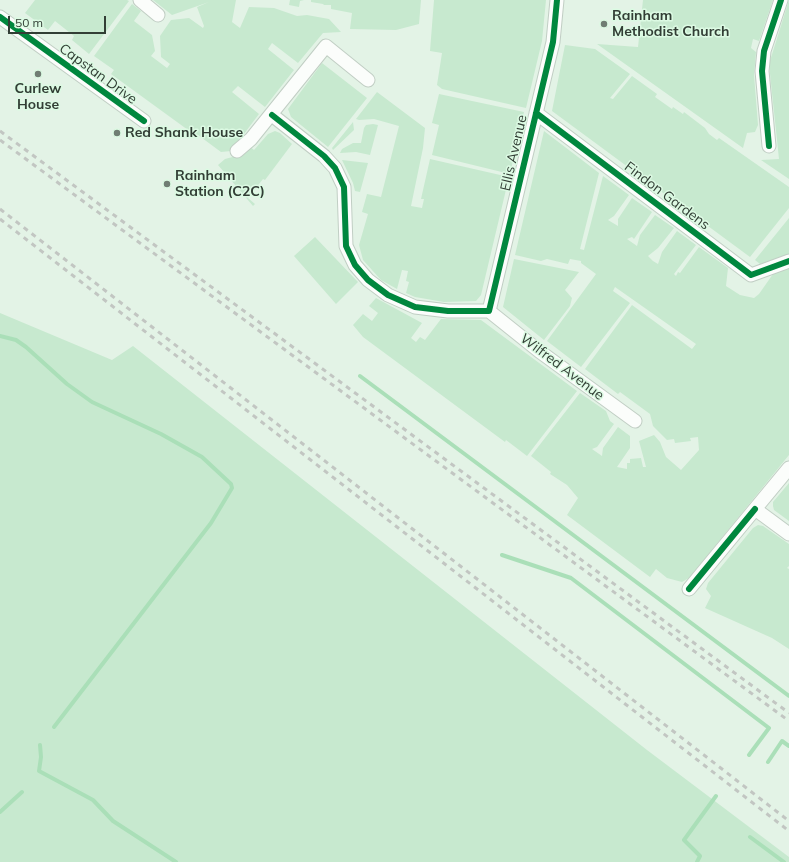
<!DOCTYPE html>
<html>
<head>
<meta charset="utf-8">
<style>
  body { margin:0 }
  #map { position:relative; width:789px; height:862px; overflow:hidden; background:#e3f3e6; font-family:Mulish,sans-serif }
  canvas { display:block }
  .scale { position:absolute; left:8px; top:16px; width:98px; height:18px; box-sizing:border-box; border:2px solid #323e35; border-top:0; padding-left:5px; font-size:12px; line-height:14px; white-space:nowrap; color:#323e35; -webkit-text-stroke:3px #dcfae3; paint-order:stroke }
</style>
</head>
<body>
<div id="map">
<canvas width="789" height="862"></canvas>
<div class="scale">50 m</div>
</div>
<script>
const c = document.querySelector('canvas').getContext('2d');
c.lineJoin = 'round';
function fillPath(path, color) {
  c.fillStyle = color;
  c.fill(path, 'evenodd');
}
function poly(rows) {
  const path = new Path2D();
  for (const r of rows) {
    path.moveTo(r[0], r[1]);
    for (let i = 2; i < r.length; i += 2) path.lineTo(r[i], r[i + 1]);
  }
  return path;
}
function strokePath(path, color, width, dash) {
  c.strokeStyle = color;
  c.lineWidth = width;
  c.lineCap = dash ? 'butt' : 'round';
  c.setLineDash(dash || []);
  c.stroke(path);
}
function label(font, color, halo, rows, align = 'center') {
  c.font = font + ' Mulish,sans-serif';
  c.lineWidth = 3;
  c.setLineDash([]);
  c.textBaseline = 'middle';
  c.strokeStyle = halo;
  c.fillStyle = color;
  for (const [text, x, y, turn = 0] of rows) {
    c.save();
    c.translate(x, y);
    c.rotate((+turn || 0) * Math.PI / 180);
    c.textAlign = isNaN(turn) ? turn : align;
    if (halo) c.strokeText(text, 0, 0);
    c.fillText(text, 0, 0);
    c.restore();
  }
}
const green = poly([
  [35,0,127,0,129,1,89,54,72,40,74,36,55,21,48,30,25,13],
  [153,0,236,0,232,22,240,28,249,7,274,8,297,16,307,15,329,19,341,32,323,33,298,63,272,43,268,49,294,70,265,107,238,86,232,92,259,114,231,151,221,152,198,135,195,138,188,130,111,74,114,70,94,56,132,4,141,11,134,21,152,35,155,51,151,56,167,68,170,64,161,57,160,36,171,20,189,18,203,28,204,26,197,7,209,2,172,15],
  [290,0,304,0,300,1,299,7,289,5],
  [311,0,421,0,419,24,396,30,350,29,352,13,331,9,331,5,324,5,323,4,311,2],
  [434,0,546,0,542,41,526,108,442,89,437,85,442,53,430,51],
  [643,0,773,0,759,41,753,39,751,48,756,52,754,75,758,125,755,132,747,133,743,148,597,44,638,47],
  [789,0,789,179,761,160,779,159,769,64],
  [565,45,595,49,630,74,610,98,613,99,632,76,657,94,655,97,672,109,673,107,683,114,684,112,705,128,709,134,717,140,719,138,789,187,789,208,750,257,552,111],
  [322,63,367,98,328,147,291,117,288,109],
  [377,92,425,128,423,148,411,206,422,208,424,199,421,199,430,159,509,177,481,295,476,301,444,302,415,297,406,293,409,282,406,281,408,271,402,270,397,289,381,280,363,260,359,245,368,214,362,212,367,194,381,197,399,126,374,119,359,120,356,119],
  [439,94,524,112,510,174,432,155,439,125,432,123],
  [353,122,354,130,333,150,332,148],
  [373,124,378,125,370,155,356,152,340,153,342,149,353,143,361,143,364,128,366,125],
  [275,131,280,133,292,144,265,180,263,179,248,198,255,204,253,206,218,165,225,159,240,155,249,146,254,150,268,134],
  [544,131,599,173,580,249,584,250,603,176,629,195,614,216,608,220,618,226,618,219,632,198,652,212,634,239,632,237,627,239,637,246,640,235,655,215,674,228,658,248,648,256,653,261,658,264,662,252,677,231,696,245,674,274,676,276,678,272,680,273,699,247,728,268,726,286,740,295,754,298,759,294,773,274,789,268,789,455,689,578,682,582,667,578,656,569,650,577,567,515,578,498,567,485,550,474,551,472,531,456,580,393,606,411,610,421,614,424,597,447,592,449,602,456,603,448,618,427,630,436,630,448,617,467,627,469,627,463,630,463,630,459,641,458,643,467,646,467,639,441,654,435,660,442,666,457,681,470,699,450,698,437,690,438,691,441,675,443,674,439,667,440,653,426,650,414,620,392,618,394,585,369,632,305,692,349,696,344,615,287,613,291,630,303,581,367,547,341,596,274,581,263,581,261,570,259,568,264,547,259,541,261,515,255],
  [342,160,368,163,360,192,355,191,353,183],
  [789,218,789,255,760,264,755,260],
  [315,237,358,282,336,304,294,256],
  [514,259,579,272,565,290,572,298,570,306,544,340,503,307],
  [376,298,422,323,411,338,416,342,420,337,425,340,441,319,481,320,577,391,527,456,506,440,505,442,363,337,353,325,363,314,372,321,378,313,369,306],
  [0,313,112,360,133,346,647,750,789,857,789,862,0,862],
  [789,483,789,521,774,510,773,506,773,502],
  [758,525,763,526,789,544,789,566,787,568,789,569,789,649,772,638,705,608,711,596,706,589,708,583,753,528]
]);
const stream = poly([
  [0,336,16,340,26,347,67,384,92,402,161,434,202,457,231,484,232,488,211,523,54,727],
  [360,376,789,696],
  [502,555,571,578,769,728,749,755],
  [40,745,41,757,39,771,93,800,113,821,176,862],
  [768,762,782,741,789,746],
  [0,812,22,792],
  [750,837,784,862],
  [697,862,700,856,684,840,716,796]
]);
const street = poly([
  [140,0,158,15],
  [0,17,144,121],
  [536,113,751,275,789,261],
  [272,115,324,156,335,168,344,187,346,246,355,265,368,280,388,295,415,307,448,311,489,311],
  [769,146,762,71,764,51,781,0],
  [237,151,251,139,326,46,368,80],
  [489,311,553,42,557,0],
  [489,311,539,351,635,421],
  [789,468,755,509,789,534],
  [689,589,755,509]
]);
const rail = poly([
  [0,131,789,713],
  [0,140,789,721],
  [0,209,789,821],
  [0,219,789,831]
]);
const cycleway = poly([
  [0,17,144,121],
  [536,113,751,275,789,261],
  [272,115,324,156,335,168,344,187,346,246,355,265,368,280,388,295,415,307,448,311,489,311,553,42,557,0],
  [769,146,762,71,764,51,781,0],
  [689,589,755,509]
]);
const markers = [
  [604,24,4,"#707d73"],
  [38,74,4,"#707d73"],
  [117,133,4,"#707d73"],
  [167,184,4,"#707d73"]
];
const poiNames = [
  ["Rainham",612,16],
  ["Methodist Church",612,32],
  ["Curlew",38,89,"center"],
  ["House",38,105,"center"],
  ["Red Shank House",125,133],
  ["Rainham",175,176],
  ["Station (C2C)",175,192]
];
const streetNames = [
  ["Capstan Drive",98,74,36],
  ["Ellis Avenue",514,153,-77],
  ["Findon Gardens",667,196,37],
  ["Wilfred Avenue",562,367,37]
];
fillPath(green, '#c7e9cf');
strokePath(stream, '#aadfb8', 4);
strokePath(street, '#c1cec4', 15);
strokePath(street, '#fbfdfb', 13);
strokePath(rail, '#c2c6c2', 3, [5, 5]);
strokePath(cycleway, '#00873e', 6);
for (const [x, y, r, color] of markers) {
  const dot = new Path2D();
  dot.arc(x, y, r, 0, 2 * Math.PI);
  c.fillStyle = color;
  c.fill(dot);
  strokePath(dot, '#dcfae3', 1.5);
}
label('bold 14px', '#323e35', '#dcfae3', poiNames, 'left');
label('14px', '#323e35', '#dcfae3', streetNames);
</script>
</body>
</html>
